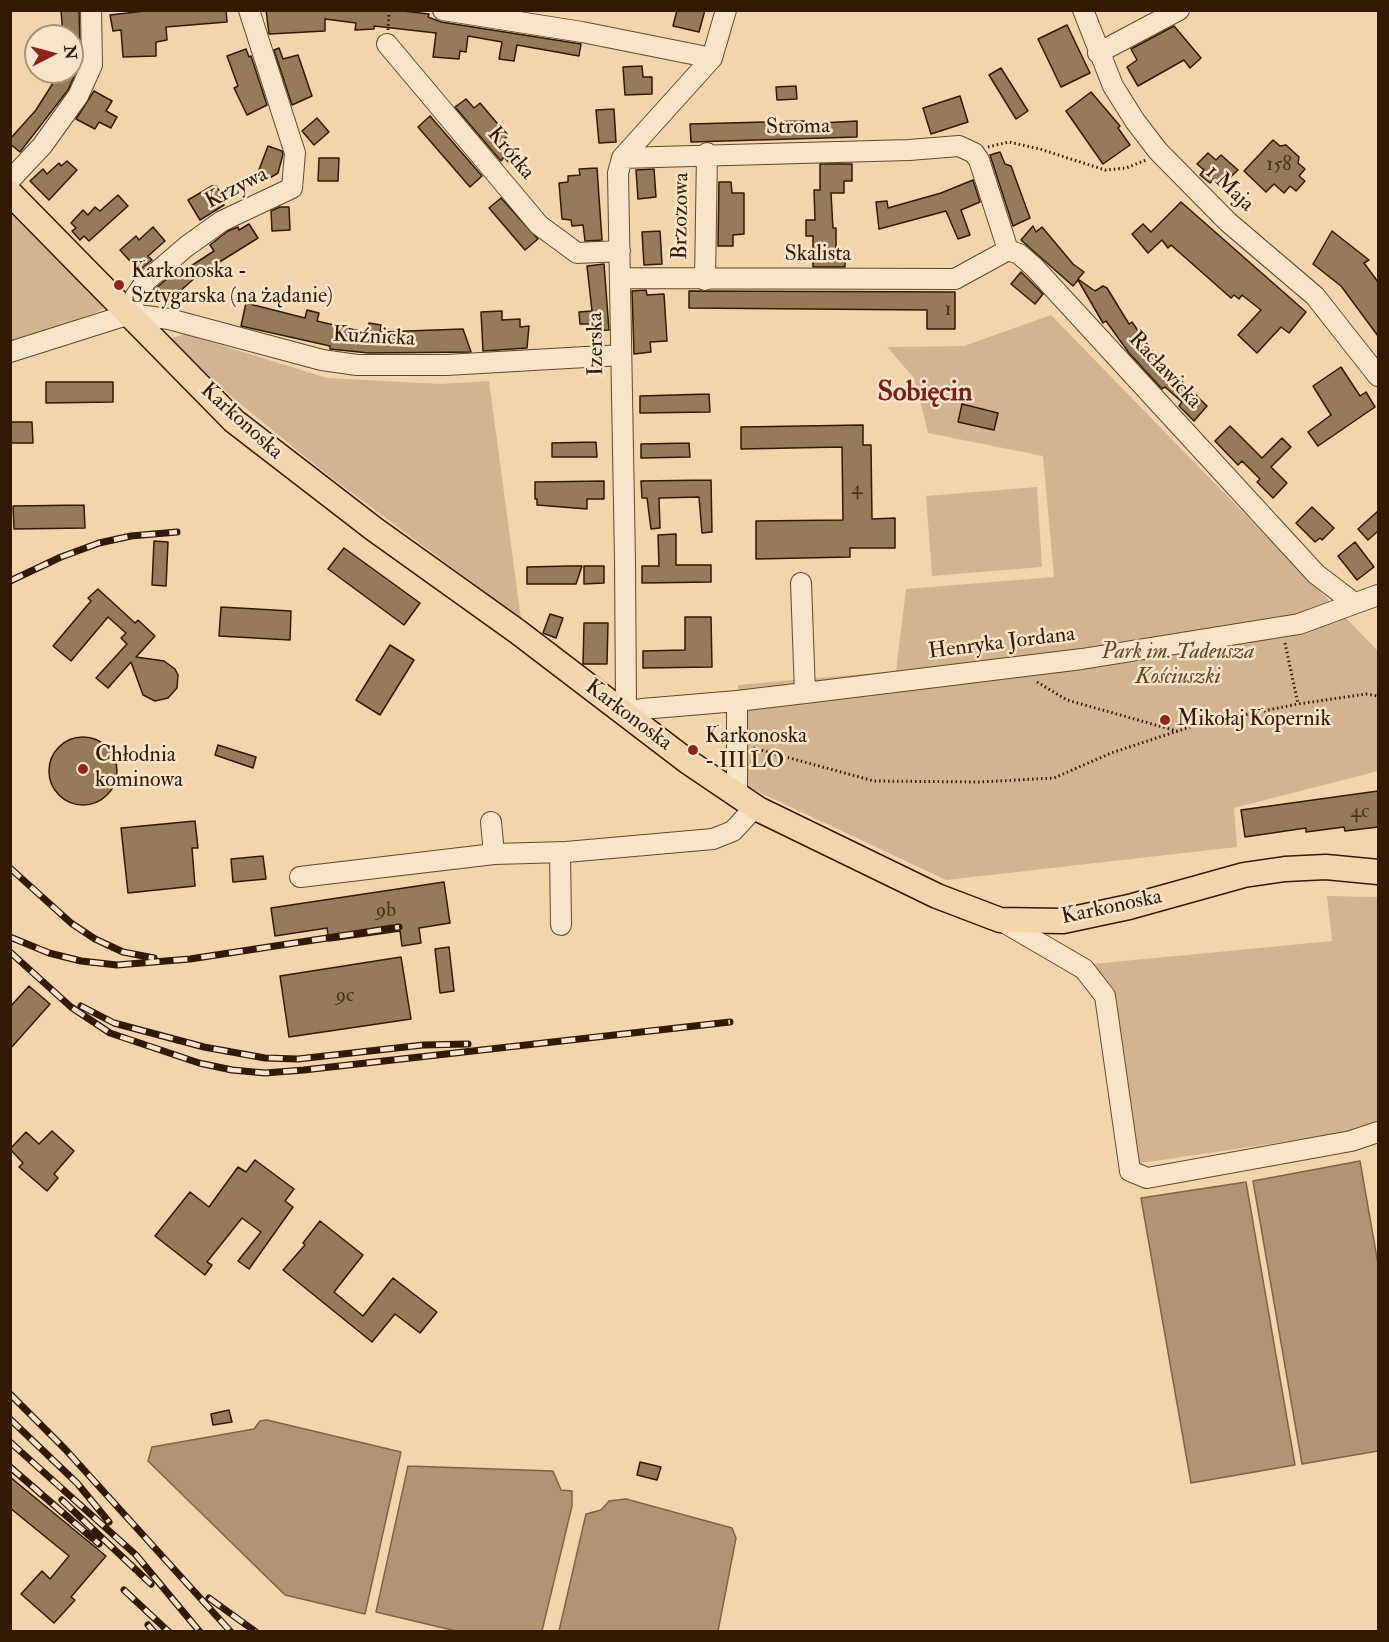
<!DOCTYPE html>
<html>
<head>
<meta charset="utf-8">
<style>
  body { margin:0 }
  #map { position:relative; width:1389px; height:1642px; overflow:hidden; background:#f3d5ac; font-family:"IM FELL Double Pica",serif }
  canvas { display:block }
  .frame { position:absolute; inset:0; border:12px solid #321a00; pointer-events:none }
  .north { position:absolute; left:24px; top:24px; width:60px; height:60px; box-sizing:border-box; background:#f7e4c9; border:2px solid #a89379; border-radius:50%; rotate:84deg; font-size:16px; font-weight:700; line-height:24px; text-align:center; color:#321a00 }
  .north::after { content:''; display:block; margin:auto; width:21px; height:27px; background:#8f2418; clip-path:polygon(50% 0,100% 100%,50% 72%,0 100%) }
</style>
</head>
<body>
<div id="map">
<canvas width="1389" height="1642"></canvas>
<div class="frame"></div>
<div class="north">N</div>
</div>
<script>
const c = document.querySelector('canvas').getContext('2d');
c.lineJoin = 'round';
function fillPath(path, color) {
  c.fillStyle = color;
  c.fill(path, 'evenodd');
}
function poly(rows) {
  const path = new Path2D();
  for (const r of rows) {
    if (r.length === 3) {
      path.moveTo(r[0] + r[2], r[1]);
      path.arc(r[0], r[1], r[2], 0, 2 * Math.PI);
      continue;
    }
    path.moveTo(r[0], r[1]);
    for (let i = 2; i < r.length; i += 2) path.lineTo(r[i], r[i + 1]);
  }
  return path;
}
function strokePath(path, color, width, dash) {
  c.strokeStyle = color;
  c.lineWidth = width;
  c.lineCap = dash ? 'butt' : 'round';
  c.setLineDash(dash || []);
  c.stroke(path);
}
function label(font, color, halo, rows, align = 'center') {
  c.font = font + ' "IM FELL Double Pica",serif';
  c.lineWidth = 5;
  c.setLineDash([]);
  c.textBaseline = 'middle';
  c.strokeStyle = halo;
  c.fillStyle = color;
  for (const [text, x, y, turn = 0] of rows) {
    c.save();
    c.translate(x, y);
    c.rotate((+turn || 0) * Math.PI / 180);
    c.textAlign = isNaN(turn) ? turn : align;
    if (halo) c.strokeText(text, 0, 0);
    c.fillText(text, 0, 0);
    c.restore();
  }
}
const green = poly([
  [10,203,109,306,62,329,10,347],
  [1051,315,1378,651,1378,771,1234,808,1237,847,946,880,744,785,738,685,896,671,906,589,1054,577,1043,456,928,433,914,378,887,347,964,346],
  [185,334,327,378,441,384,489,381,521,619,320,469,232,397,169,339],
  [1037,487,1042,567,932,576,926,496],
  [1327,896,1378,897,1378,1128,1121,1166,1093,964,1332,941]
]);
const water = poly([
  [1360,1161,1378,1264,1378,1451,1302,1464,1253,1181,1360,1161],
  [1246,1182,1295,1465,1191,1483,1141,1198,1246,1182],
  [267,1420,401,1452,365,1614,285,1595,148,1461,152,1447,254,1429,260,1421,267,1420],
  [408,1466,553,1471,561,1490,572,1491,572,1506,542,1631,456,1631,376,1612,408,1466],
  [626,1499,732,1528,736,1538,718,1631,559,1631,586,1514,601,1510,609,1501,626,1499]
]);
const building = poly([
  [61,10,79,10,80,43,72,43,72,36,63,36,61,10],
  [154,10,226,10,227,22,166,27,167,40,156,42,156,56,123,57,121,30,113,31,110,15,154,10],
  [266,10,394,10,429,14,428,17,441,22,581,44,579,56,517,45,514,61,499,59,502,42,468,36,466,52,460,51,459,59,433,57,436,33,374,26,374,29,355,30,356,23,325,19,325,31,269,34,266,10],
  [677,10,705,10,699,32,673,26,677,10],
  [1067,25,1090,73,1061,87,1038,39,1067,25],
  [1174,26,1201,58,1190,68,1184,60,1138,86,1127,67,1137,60,1131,49,1174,26],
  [279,48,283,59,298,55,312,96,292,105,274,50,279,48],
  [246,49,249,57,251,56,267,105,247,115,234,88,238,86,227,56,246,49],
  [642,66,643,77,652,77,652,94,625,95,623,67,642,66],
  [1001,68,1028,111,1016,119,989,75,1001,68],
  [60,72,76,72,68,90,20,152,10,144,10,139,36,110,60,72],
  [796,86,797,99,777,100,776,87,796,86],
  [94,91,112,101,106,111,117,117,111,128,99,122,95,129,76,119,94,91],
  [1091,92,1120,126,1118,128,1130,145,1103,164,1066,111,1091,92],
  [960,96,968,122,931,134,923,108,960,96],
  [466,99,474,108,480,103,508,136,504,139,519,156,510,164,504,157,501,161,455,107,466,99],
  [614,109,616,142,599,143,596,110,614,109],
  [430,116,482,176,470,187,418,127,430,116],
  [317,118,329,132,314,145,302,131,317,118],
  [804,121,804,124,857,121,857,137,691,142,690,124,804,121],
  [1273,140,1280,146,1286,145,1299,157,1298,163,1305,169,1299,176,1305,181,1296,191,1290,186,1284,193,1274,184,1266,192,1244,171,1273,140],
  [268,146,282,151,283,154,278,173,268,179,257,175,268,146],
  [1000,152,1005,164,1011,166,1030,218,1013,226,990,155,1000,152],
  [1208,153,1216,160,1221,155,1238,170,1221,186,1214,179,1210,183,1200,175,1204,170,1197,164,1208,153],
  [319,158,339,158,338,181,318,181,319,158],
  [67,161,77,170,49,200,30,181,43,169,47,174,59,163,61,166,67,161],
  [820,164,852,164,852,181,844,181,844,193,831,193,833,228,836,228,836,249,845,249,845,267,813,267,813,236,806,236,806,220,815,220,814,190,820,190,820,164],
  [597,168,602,240,585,241,583,225,572,226,571,220,562,219,559,183,568,182,568,176,580,175,579,169,597,168],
  [654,169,656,197,638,199,636,170,654,169],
  [973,180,980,202,961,210,970,235,958,239,946,211,879,229,876,202,887,201,888,208,941,193,973,180],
  [719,182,731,182,732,193,744,193,744,234,733,235,733,246,718,246,719,182],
  [212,186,216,186,223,196,220,198,224,205,200,220,188,200,212,186],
  [118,195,128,206,89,241,84,236,80,240,72,231,76,228,71,223,83,210,88,215,95,207,100,211,118,195],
  [501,198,538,239,525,250,489,208,501,198],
  [1181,202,1306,312,1289,333,1281,327,1257,353,1238,335,1261,310,1242,295,1239,299,1234,295,1231,298,1171,245,1168,248,1162,240,1148,253,1132,234,1143,224,1151,232,1181,202],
  [280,207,289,207,290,230,272,231,271,211,280,207],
  [249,224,258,238,197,276,179,292,183,297,172,307,154,290,177,270,180,273,214,251,210,245,228,231,238,227,239,230,249,224],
  [1033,226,1036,232,1042,227,1073,264,1084,272,1078,279,1095,291,1103,286,1107,288,1129,324,1132,322,1154,354,1207,406,1194,421,1179,406,1182,402,1165,387,1162,389,1129,353,1106,321,1103,323,1078,280,1073,286,1021,240,1033,226],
  [153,227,165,241,148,256,152,260,139,271,120,250,136,236,139,240,153,227],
  [660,231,662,264,644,265,642,232,660,231],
  [1332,231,1369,260,1364,263,1378,282,1378,336,1341,286,1313,264,1332,231],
  [604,264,609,330,594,331,593,324,580,324,579,312,592,311,587,266,604,264],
  [1021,272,1043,294,1035,304,1011,284,1021,272],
  [646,290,647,295,664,294,667,341,650,342,651,352,634,354,632,291,646,290],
  [689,291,955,292,955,329,927,329,927,310,689,308,689,291],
  [246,303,305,318,307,310,319,313,317,321,368,333,369,323,381,325,380,332,463,329,471,352,369,353,330,349,330,346,241,326,246,303],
  [502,311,502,320,520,319,520,327,529,326,527,348,483,351,481,312,502,311],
  [1341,367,1360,396,1366,392,1375,407,1318,446,1308,432,1331,415,1313,386,1341,367],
  [46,382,113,382,113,402,46,403,46,382],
  [709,394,710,412,640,413,640,396,709,394],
  [962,404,998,413,994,430,958,422,962,404],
  [10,422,32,422,33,443,10,443,10,422],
  [863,425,863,445,871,445,872,519,895,518,895,548,850,548,850,557,756,559,756,521,843,520,842,447,741,449,741,427,863,425],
  [1230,426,1262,458,1282,438,1291,447,1271,467,1287,483,1273,498,1257,482,1260,479,1242,461,1238,465,1215,441,1230,426],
  [596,442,597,457,552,457,552,443,596,442],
  [689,443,690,457,641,458,641,444,689,443],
  [711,480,712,532,702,533,699,497,659,498,660,528,651,529,647,498,642,498,641,481,711,480],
  [604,481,604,499,587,499,587,509,537,505,537,499,535,499,535,482,604,481],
  [84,505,85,528,14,529,13,506,84,505],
  [1312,507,1334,528,1322,540,1320,538,1315,542,1296,523,1312,507],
  [1378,511,1378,531,1368,540,1358,529,1378,511],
  [676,534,676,565,711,565,711,582,642,583,642,566,659,566,658,535,676,534],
  [154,541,168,542,166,586,152,585,154,541],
  [1355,542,1374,567,1357,580,1338,556,1355,542],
  [344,548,420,603,404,625,328,569,344,548],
  [568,566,582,566,576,584,527,584,527,567,568,566],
  [584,566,604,566,604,583,584,584,584,566],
  [98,589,135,623,138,620,155,636,136,657,164,661,175,669,178,675,177,688,168,698,155,701,143,695,131,662,108,688,96,678,127,644,121,638,126,633,108,617,71,661,53,646,91,601,88,598,98,589],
  [221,607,291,611,290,640,219,636,221,607],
  [550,614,563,618,556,638,543,633,550,614],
  [685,617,711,617,712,667,643,668,643,651,685,650,685,617],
  [584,623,608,623,607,664,583,664,584,623],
  [390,645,414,660,380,715,356,700,390,645],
  [83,771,34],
  [218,745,256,757,253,768,215,755,218,745],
  [1378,791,1378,827,1345,831,1344,827,1306,832,1306,828,1245,837,1241,810,1378,791],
  [195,821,198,848,192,848,195,886,128,893,121,828,195,821],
  [263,856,266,879,233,882,231,859,263,856],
  [444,882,450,923,419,928,421,943,402,946,400,931,329,941,327,928,275,936,271,908,444,882],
  [449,947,454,991,440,993,435,949,449,947],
  [401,957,411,1019,289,1037,280,976,401,957],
  [29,986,50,1004,10,1049,10,1007,29,986],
  [52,1131,74,1151,54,1174,58,1178,47,1191,19,1167,23,1163,10,1149,26,1132,39,1144,52,1131],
  [255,1160,294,1189,285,1201,293,1207,249,1269,238,1261,261,1232,242,1218,207,1262,212,1265,205,1275,155,1236,190,1192,209,1207,238,1167,246,1172,255,1160],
  [320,1221,363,1255,334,1292,363,1316,393,1278,437,1312,420,1333,395,1314,372,1342,283,1270,305,1245,303,1243,320,1221],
  [229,1410,232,1422,213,1425,211,1414,229,1410],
  [640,1462,661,1467,657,1480,637,1475,640,1462],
  [10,1477,106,1556,71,1597,75,1600,54,1623,21,1594,42,1571,50,1579,69,1556,10,1508,10,1477]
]);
const path = poly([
  [388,30,389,10],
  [988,147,1009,142,1040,149,1105,170,1126,168,1146,160],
  [1285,643,1298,704],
  [1037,682,1067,700,1177,731],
  [753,748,874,781,980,782,1054,778,1111,753,1199,724,1298,704,1366,694,1378,696]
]);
const minor = poly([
  [443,10,582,32,712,58],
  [1083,10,1113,86,1135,121,1158,151,1228,222,1315,296,1378,376],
  [387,44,539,225,577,253,620,251],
  [1098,53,1179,10],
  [622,158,909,150,959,146,974,153,979,160,1008,250,1019,254,1034,267,1316,574,1354,603],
  [10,180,42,146,78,96,92,65,91,10],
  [620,278,955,279,1008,250],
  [705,280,707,153],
  [130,314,135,297,146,281,187,246,222,221,292,188,295,153,249,10],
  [10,352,130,314,169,319,322,360,357,365,446,365,621,355],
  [805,693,1082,659,1299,624,1378,595],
  [737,701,805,693,801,583],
  [623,713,626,705,625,561,618,173,622,158,712,58,726,10],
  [623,713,642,709,737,701,737,795],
  [491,822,494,854],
  [560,852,561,925],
  [300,877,494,854,566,852,713,839,733,831,755,807],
  [1000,920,1084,969,1105,996,1130,1171,1147,1178,1351,1141,1378,1132]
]);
const major = poly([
  [10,193,234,421,374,529,518,632,687,761,758,809,937,896,1000,920,1063,921,1129,907,1244,875,1285,869,1326,867,1378,872]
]);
const rail = poly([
  [10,581,61,557,99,543,131,536,177,532],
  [10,868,71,923,95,939,123,952,154,958],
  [10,937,49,953,81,961,117,965,190,959,399,927],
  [10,952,71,1007,110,1033,199,1063,232,1070,265,1073,304,1070,730,1022],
  [81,1006,114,1023,204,1047,265,1058,298,1059,423,1045,468,1044],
  [10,1394,65,1449,231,1632],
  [10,1419,77,1483,109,1522],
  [10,1442,136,1555,200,1632],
  [10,1467,99,1544],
  [62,1500,151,1584],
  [124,1590,169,1632],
  [209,1598,256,1632],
  [148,1625,154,1632]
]);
const markers = [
  [119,285,6,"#8f2418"],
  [1165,720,6,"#8f2418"],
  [693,750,6,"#8f2418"],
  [83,769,6,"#8f2418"]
];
const numberNames = [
  ["158",1279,166],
  ["1",948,311],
  ["4",857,490],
  ["4c",1360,813],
  ["9b",386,912],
  ["9c",345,997]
];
const streetNames = [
  ["Stroma",798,128,-1],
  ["Krótka",510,154,50],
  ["Krzywa",237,189,-27],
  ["1 Maja",1229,189,43],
  ["Brzozowa",682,216,-89],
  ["Skalista",818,255],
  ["Kuźnicka",374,338,3],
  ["Izerska",597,344,-91],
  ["Racławicka",1164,371,47],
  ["Karkonoska",241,422,42],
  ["Henryka Jordana",1002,644,-7],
  ["Karkonoska",628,716,37],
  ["Karkonoska",1112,908,-12]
];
const poiNames = [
  ["Karkonoska -",131,272],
  ["Sztygarska (na żądanie)",131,297],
  ["Mikołaj Kopernik",1177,720],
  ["Karkonoska",705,737],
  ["- III LO",705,762],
  ["Chłodnia",95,756],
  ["kominowa",95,781]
];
const parkNames = [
  ["Park im. Tadeusza",1178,653],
  ["Kościuszki",1178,678]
];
const districtNames = [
  ["Sobięcin",925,394]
];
fillPath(green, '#d2b58f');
fillPath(water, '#b19572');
strokePath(water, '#7e6444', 1.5);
fillPath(building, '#967b59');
strokePath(building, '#321a00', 1.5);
strokePath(minor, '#62492b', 22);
strokePath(major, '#321a00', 27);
strokePath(path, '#321a00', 3, [1.5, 3]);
strokePath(minor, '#f7e4c9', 20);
strokePath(major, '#f3d5ac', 24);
strokePath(rail, '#321a00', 7);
strokePath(rail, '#f7e4c9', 4.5, [14]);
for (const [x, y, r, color] of markers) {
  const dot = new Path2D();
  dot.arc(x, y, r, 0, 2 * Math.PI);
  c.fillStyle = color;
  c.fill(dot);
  strokePath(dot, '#f7e4c9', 2);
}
label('20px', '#4b3216', null, numberNames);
label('22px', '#321a00', '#f7e4c9', streetNames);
label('22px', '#321a00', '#f7e4c9', poiNames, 'left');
label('italic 22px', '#62482b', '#f7e4c9', parkNames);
label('bold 28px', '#7a1f14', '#f7e4c9', districtNames);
</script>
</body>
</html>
